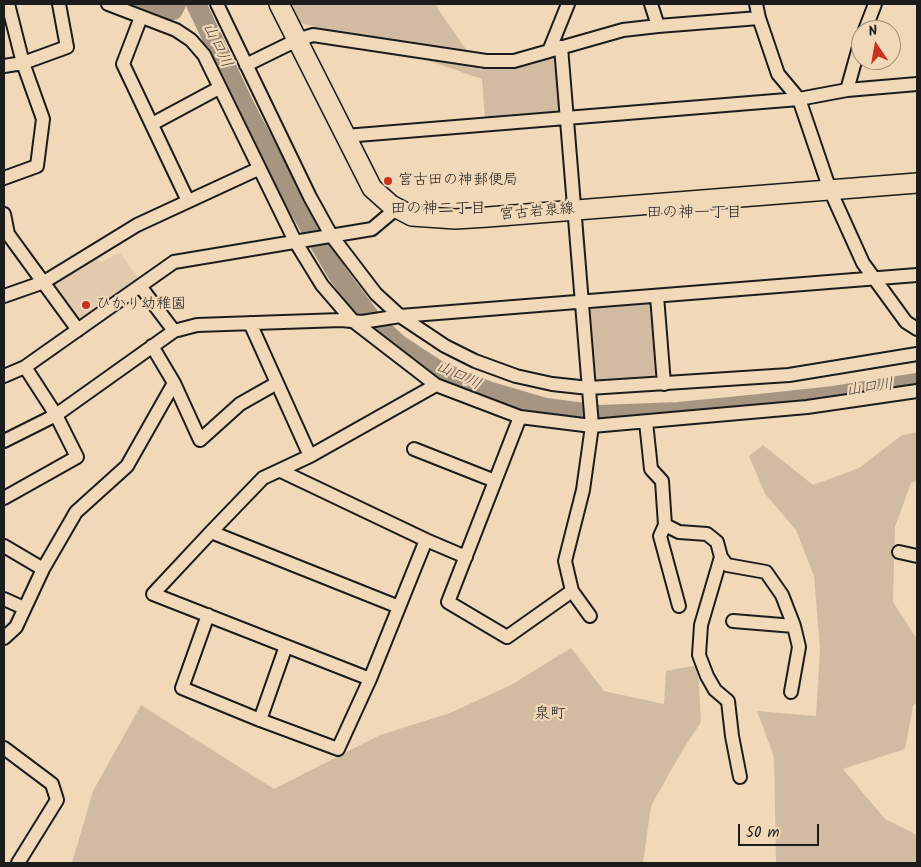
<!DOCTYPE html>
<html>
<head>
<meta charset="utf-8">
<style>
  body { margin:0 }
  #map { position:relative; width:921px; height:867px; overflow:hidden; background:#f1d8b8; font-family:Kalam,sans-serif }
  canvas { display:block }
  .frame { position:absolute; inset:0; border:5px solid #1c1c1c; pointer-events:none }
  .north { position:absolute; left:851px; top:20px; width:50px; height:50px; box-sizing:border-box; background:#f1d8b8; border:1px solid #9c8d7a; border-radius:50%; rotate:348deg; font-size:14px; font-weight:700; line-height:20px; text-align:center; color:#1c1c1c }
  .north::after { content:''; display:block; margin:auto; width:18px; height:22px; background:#c8321e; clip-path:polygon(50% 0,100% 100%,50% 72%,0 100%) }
  .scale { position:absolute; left:738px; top:824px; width:81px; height:22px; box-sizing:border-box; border:2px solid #1c1c1c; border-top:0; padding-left:6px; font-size:15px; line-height:18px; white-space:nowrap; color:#1c1c1c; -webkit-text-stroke:4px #f1d8b8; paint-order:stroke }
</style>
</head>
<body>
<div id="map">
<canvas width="921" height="867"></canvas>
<div class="frame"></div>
<div class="north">N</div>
<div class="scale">50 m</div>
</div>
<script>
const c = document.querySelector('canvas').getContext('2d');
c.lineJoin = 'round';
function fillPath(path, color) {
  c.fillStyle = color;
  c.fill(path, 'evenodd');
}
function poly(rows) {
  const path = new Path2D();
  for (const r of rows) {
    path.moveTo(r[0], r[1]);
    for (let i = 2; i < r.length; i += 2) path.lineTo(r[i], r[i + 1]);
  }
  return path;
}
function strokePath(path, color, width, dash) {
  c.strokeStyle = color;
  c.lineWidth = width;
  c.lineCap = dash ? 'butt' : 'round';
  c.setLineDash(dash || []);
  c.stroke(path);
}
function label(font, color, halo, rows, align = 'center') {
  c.font = font + ' Kalam,"Klee One",sans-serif';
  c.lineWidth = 4.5;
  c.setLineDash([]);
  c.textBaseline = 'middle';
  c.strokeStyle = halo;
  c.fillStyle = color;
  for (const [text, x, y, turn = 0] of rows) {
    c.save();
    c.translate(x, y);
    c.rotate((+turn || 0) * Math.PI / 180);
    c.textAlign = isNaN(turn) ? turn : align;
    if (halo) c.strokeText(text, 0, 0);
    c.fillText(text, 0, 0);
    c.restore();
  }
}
const built = poly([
  [120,253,140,280,79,326,50,284,94,256,101,262]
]);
const green = poly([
  [289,4,436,4,438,9,481,71,481,66,515,67,557,56,561,113,485,119,482,79,370,41,300,23],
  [654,301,659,380,592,384,586,307],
  [917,432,917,481,911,483,895,527,893,602,917,639,917,702,913,706,905,749,843,769,885,819,917,835,917,863,776,863,774,757,757,711,816,716,820,649,814,576,796,530,765,494,749,456,763,445,813,485,859,468,902,435],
  [571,648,604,691,664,704,666,671,698,665,701,722,682,751,651,806,643,863,72,863,93,791,141,705,274,789,380,735,450,713,511,685]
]);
const river = poly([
  [132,4,147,10,163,12,173,10,176,4],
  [196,4,248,113,297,205,337,273,372,320,398,344,439,371,488,391,546,408,600,415,679,412,760,404,834,396,917,383]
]);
const street = poly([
  [108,4,176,30,191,40,204,55,295,241,322,285,353,321,436,385,520,417,592,426,807,407,917,391],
  [217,4,310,197,331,235,376,294,400,316,445,346,475,361,516,376,552,384,589,388,789,375,917,354],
  [651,4,658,26],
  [756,4,759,18,778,74,799,99,830,190,863,263,906,322,917,329],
  [141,17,123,64,188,201],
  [865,30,875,4],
  [561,47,592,426,583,490,565,561,572,591,590,616],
  [549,51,568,4],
  [246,65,297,40,313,35,486,61,514,61,623,30,658,26,759,18],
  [4,66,23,63,67,47,59,4],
  [847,90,861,40],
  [152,124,219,88],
  [345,136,799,99,847,90,917,84],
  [4,178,37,166,43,119,23,63,8,4],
  [4,214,8,234,78,330],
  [140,286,174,331],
  [4,296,44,282,137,225,258,169],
  [657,296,664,384],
  [250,323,310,456],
  [152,346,174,383,200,440,240,404,277,383],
  [4,376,25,367,174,262,372,229,397,208],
  [436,385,310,456,263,478,211,532,153,594,370,679,426,540,466,557],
  [520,417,448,602,507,637,572,591],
  [646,422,651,469,662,481,665,525,679,532,707,534,717,542,721,557,701,625,699,655,707,676,715,690,728,701,732,736,740,777],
  [4,441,56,415,174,331,197,325,341,320,362,322,400,316,917,275],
  [414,449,495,481],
  [281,471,426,540],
  [4,498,77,457,56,415,25,367],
  [665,525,660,536,679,606],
  [211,532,399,607],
  [4,546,43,569],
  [899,552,917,556],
  [721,557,727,565,766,572,782,595,794,626,799,647,791,692],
  [4,599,24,608],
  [208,615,182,688,260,720,338,749,370,679],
  [733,621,794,626],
  [4,638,16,627,43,569,76,512,127,466,174,383],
  [260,720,286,646],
  [4,748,52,784,57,800,18,863]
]);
const primary = poly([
  [279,4,372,188,391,205,412,216,455,219,488,217,917,183]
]);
const markers = [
  [388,181,5,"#c8321e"],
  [86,305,5,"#c8321e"]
];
const poiNames = [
  ["宮古田の神郵便局",398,181],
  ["ひかり幼稚園",96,305]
];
const streetNames = [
  ["宮古岩泉線",537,213,-5]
];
const waterNames = [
  ["山口川",216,46,64],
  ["山口川",458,377,25],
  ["山口川",870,389,-8]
];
const neighbourhoodNames = [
  ["田の神二丁目",438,210],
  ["田の神一丁目",694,214],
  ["泉町",550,715]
];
fillPath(built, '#e1caad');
fillPath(green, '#d2bca1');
strokePath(river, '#a59581', 20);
strokePath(street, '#1c1c1c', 16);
strokePath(primary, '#1c1c1c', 22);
strokePath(street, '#f1d8b8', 12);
strokePath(primary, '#f1d8b8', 19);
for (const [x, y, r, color] of markers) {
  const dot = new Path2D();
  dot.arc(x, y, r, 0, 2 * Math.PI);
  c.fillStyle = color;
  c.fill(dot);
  strokePath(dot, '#f1d8b8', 2);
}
label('15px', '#1c1c1c', '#f1d8b8', poiNames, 'left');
label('15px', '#1c1c1c', '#f1d8b8', streetNames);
label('italic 16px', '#4c463f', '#f1d8b8', waterNames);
label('16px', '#1c1c1c', '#f1d8b8', neighbourhoodNames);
</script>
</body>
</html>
